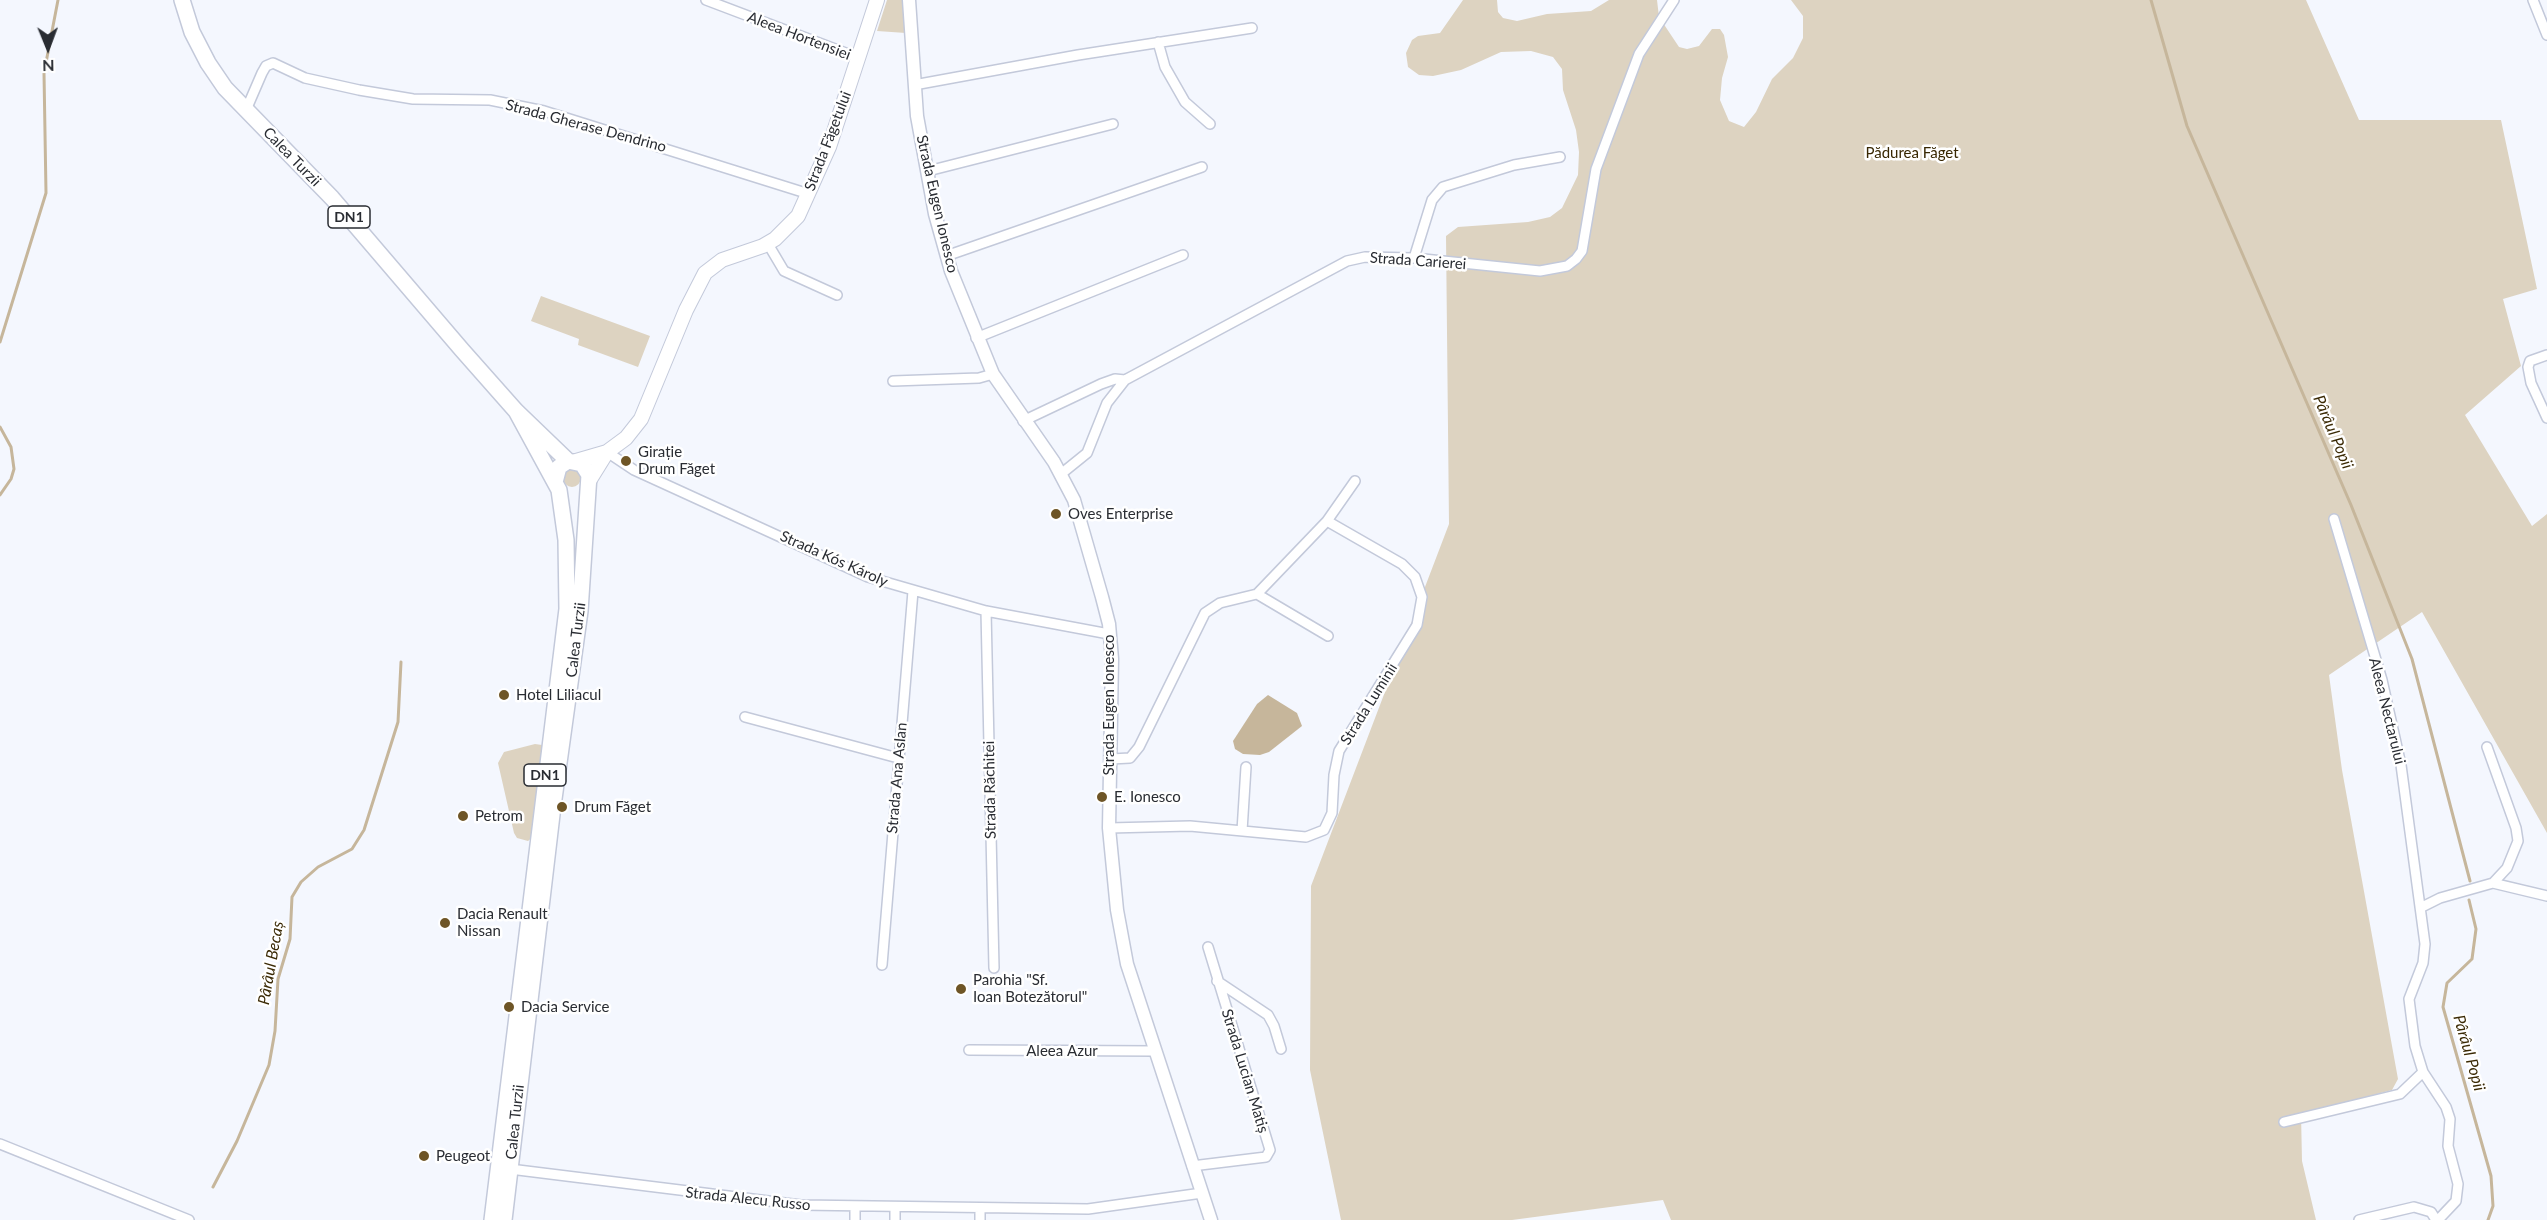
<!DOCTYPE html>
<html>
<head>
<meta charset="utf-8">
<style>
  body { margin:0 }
  #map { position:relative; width:2547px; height:1220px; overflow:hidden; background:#f4f7fe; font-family:Lato,sans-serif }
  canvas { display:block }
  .north { position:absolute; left:18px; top:18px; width:60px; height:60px; -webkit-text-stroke:4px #fff; paint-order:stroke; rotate:179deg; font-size:16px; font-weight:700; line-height:24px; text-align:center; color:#292c32 }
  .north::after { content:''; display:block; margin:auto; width:21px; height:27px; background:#292c32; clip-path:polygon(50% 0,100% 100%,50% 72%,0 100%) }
</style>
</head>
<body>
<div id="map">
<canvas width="2547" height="1220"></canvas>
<div class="north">N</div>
</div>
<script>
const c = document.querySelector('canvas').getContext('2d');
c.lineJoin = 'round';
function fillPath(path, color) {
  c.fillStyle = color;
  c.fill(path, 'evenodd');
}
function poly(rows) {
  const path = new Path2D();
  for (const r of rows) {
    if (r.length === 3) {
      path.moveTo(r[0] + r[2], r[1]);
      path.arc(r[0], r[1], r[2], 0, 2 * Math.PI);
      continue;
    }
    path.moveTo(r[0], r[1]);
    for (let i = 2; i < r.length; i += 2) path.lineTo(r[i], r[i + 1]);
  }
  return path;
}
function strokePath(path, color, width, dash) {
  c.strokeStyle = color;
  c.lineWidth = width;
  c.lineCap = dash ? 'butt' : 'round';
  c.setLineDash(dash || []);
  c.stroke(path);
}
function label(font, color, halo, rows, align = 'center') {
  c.font = font + ' Lato,sans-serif';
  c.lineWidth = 5;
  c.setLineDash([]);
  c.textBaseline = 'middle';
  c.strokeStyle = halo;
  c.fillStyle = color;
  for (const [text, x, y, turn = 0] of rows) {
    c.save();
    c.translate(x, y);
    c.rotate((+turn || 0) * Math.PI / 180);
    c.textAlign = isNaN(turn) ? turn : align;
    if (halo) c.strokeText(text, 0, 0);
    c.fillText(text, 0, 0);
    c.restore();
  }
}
const green = poly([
  [887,0,907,0,906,33,877,31],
  [1463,0,1497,0,1498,12,1503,18,1517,21,1547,14,1591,11,1609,0,1657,0,1659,17,1679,47,1687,49,1699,46,1712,29,1720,29,1724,35,1728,57,1722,78,1720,100,1729,121,1744,127,1756,112,1772,79,1793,58,1803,38,1803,16,1791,0,2306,0,2359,120,2501,120,2537,289,2503,299,2521,366,2465,415,2532,526,2547,514,2547,833,2422,612,2329,675,2342,770,2398,1079,2392,1090,2301,1114,2302,1161,2316,1220,1671,1220,1663,1200,1512,1220,1341,1220,1310,1070,1311,886,1449,524,1446,236,1458,227,1528,222,1550,217,1562,208,1578,175,1579,152,1576,130,1563,90,1562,69,1553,57,1531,51,1501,52,1461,70,1433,76,1419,75,1408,67,1406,53,1412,40,1418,36,1440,33],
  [541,296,650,336,638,367,578,345,579,339,531,321],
  [572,478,9],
  [535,744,542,745,543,749,534,836,528,841,517,838,514,833,498,763,504,752]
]);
const water = poly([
  [1268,695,1297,713,1302,726,1269,752,1260,755,1243,754,1235,749,1233,741,1257,704]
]);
const stream = poly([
  [2151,0,2187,126,2351,505,2412,659,2470,881],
  [0,342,46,193,44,73,58,0],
  [0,427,11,447,14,469,11,479,0,495],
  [2469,900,2476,929,2472,959,2447,983,2443,1007,2491,1176,2493,1206,2488,1220],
  [213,1187,237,1141,269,1065,275,1031,278,979,290,939,292,897,301,882,318,867,352,849,364,830,398,722,401,662]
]);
const minor = poly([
  [706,0,859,58],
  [2533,0,2547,35],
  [1158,42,1165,67,1185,102,1210,124],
  [914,85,1078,55,1252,28],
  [246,110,262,73,266,66,273,63,305,78,359,90,413,99,490,100,544,111,809,194],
  [928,171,1113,124],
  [768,244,784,271,837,295],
  [946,256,1202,167],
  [1414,258,1432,200,1443,187,1514,165,1560,157],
  [976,338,1183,255],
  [2547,355,2530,361,2528,367,2531,383,2547,418],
  [893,381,979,378,993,374],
  [1023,421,1101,384,1115,379,1125,380],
  [607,452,634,470,868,577,986,611,1109,634],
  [1061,474,1087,453,1107,403,1125,380,1347,261,1365,257,1414,258,1540,271,1567,266,1576,259,1582,251,1596,169,1639,54,1674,0],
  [2334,519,2382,680,2401,765,2425,944,2423,963,2409,999,2415,1046,2423,1072,2446,1107,2450,1119,2448,1146,2458,1184,2456,1201,2438,1220],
  [1327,521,1355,481],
  [1257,594,1328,636],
  [986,611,994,968],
  [745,717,898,758],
  [2487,747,2516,828,2518,841,2507,868,2493,883],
  [1109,828,1190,826,1306,837,1324,830,1332,813,1334,775,1339,751,1417,625,1422,597,1415,577,1402,564,1327,521,1257,594,1220,603,1205,613,1139,747,1130,758,1111,759],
  [1242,831,1246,767],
  [2493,883,2547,896],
  [2422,907,2440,898,2493,883],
  [882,965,913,591],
  [1217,981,1268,1015,1274,1026,1281,1049],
  [969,1050,1154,1051],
  [2284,1122,2400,1094,2423,1072],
  [0,1144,189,1220],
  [1192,1166,1266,1157,1270,1150,1208,947],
  [510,1169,801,1205,1088,1209,1202,1193],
  [855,1207,855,1220],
  [895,1207,895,1220],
  [980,1208,980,1220],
  [2359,1220,2414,1207,2431,1212,2436,1220]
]);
const tertiary = poly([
  [909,0,917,116,935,214,951,271,993,374,1054,462,1074,500,1102,597,1109,624,1112,659,1109,828,1117,910,1127,964,1211,1220]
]);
const secondary = poly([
  [576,461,607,452],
  [589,481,607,452,626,438,641,419,686,310,705,273,722,260,763,246,775,239,798,216,829,147,877,0]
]);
const primary = poly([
  [182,0,192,32,208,63,225,88,332,198,462,350,516,411,568,461],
  [492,1220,567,609,566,540,559,490,516,411],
  [504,1220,553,806,580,611,589,475,582,464,568,461,559,467,555,482]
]);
const markers = [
  [626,461,6,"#6e5526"],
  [1056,514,6,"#6e5526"],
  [504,695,6,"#6e5526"],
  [1102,797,6,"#6e5526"],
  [562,807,6,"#6e5526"],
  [463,816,6,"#6e5526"],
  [445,923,6,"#6e5526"],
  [961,989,6,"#6e5526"],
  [509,1007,6,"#6e5526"],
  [424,1156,6,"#6e5526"]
];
const shields = [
  [349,217,42],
  [545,775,42]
];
const shieldNames = [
  ["DN1",349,217],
  ["DN1",545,775]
];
const streetNames = [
  ["Aleea Hortensiei",799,36,21],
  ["Strada Gherase Dendrino",586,126,15],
  ["Strada Făgetului",828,141,-69],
  ["Calea Turzii",292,157,46],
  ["Strada Eugen Ionesco",937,204,77],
  ["Strada Carierei",1418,261,4],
  ["Strada Kós Károly",834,559,24],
  ["Calea Turzii",576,640,-83],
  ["Strada Luminii",1369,704,-58],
  ["Strada Eugen Ionesco",1109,705,-90],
  ["Aleea Nectarului",2387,711,76],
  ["Strada Ana Aslan",897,778,-85],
  ["Strada Răchitei",990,790,-91],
  ["Aleea Azur",1062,1051],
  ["Strada Lucian Matiș",1245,1071,73],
  ["Calea Turzii",515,1122,-84],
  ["Strada Alecu Russo",748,1199,6]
];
const parkNames = [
  ["Pădurea Făget",1912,153]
];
const poiNames = [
  ["Girație",638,452],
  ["Drum Făget",638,469],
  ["Oves Enterprise",1068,514],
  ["Hotel Liliacul",516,695],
  ["E. Ionesco",1114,797],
  ["Drum Făget",574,807],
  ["Petrom",475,816],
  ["Dacia Renault",457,914],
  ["Nissan",457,931],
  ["Parohia \"Sf.",973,980],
  ["Ioan Botezătorul\"",973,997],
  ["Dacia Service",521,1007],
  ["Peugeot",436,1156]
];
const waterNames = [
  ["Pârâul Popii",2333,432,67],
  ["Pârâul Becaș",271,963,-80],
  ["Pârâul Popii",2469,1053,74]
];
fillPath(green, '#ddd3c1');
fillPath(water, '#c6b69b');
strokePath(stream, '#c6b69b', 3);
strokePath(minor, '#c3c9da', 12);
strokePath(tertiary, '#c3c9da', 15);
strokePath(secondary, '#c3c9da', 16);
strokePath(primary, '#c3c9da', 18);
strokePath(minor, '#fff', 9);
strokePath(tertiary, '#fff', 12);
strokePath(secondary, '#fff', 14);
strokePath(primary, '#fff', 15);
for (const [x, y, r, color] of markers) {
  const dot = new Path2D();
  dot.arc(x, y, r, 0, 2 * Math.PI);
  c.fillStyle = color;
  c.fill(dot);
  strokePath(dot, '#fff', 2);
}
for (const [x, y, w] of shields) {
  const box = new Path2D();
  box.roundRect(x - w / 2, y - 11, w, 22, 4.5);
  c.fillStyle = '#fff';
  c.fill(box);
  strokePath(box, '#292c32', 1.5);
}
label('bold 14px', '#292c32', null, shieldNames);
label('15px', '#292c32', '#fff', streetNames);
label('15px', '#382702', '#fff', parkNames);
label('15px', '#292c32', '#fff', poiNames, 'left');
label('italic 16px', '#3b2a05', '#fff', waterNames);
</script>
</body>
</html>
